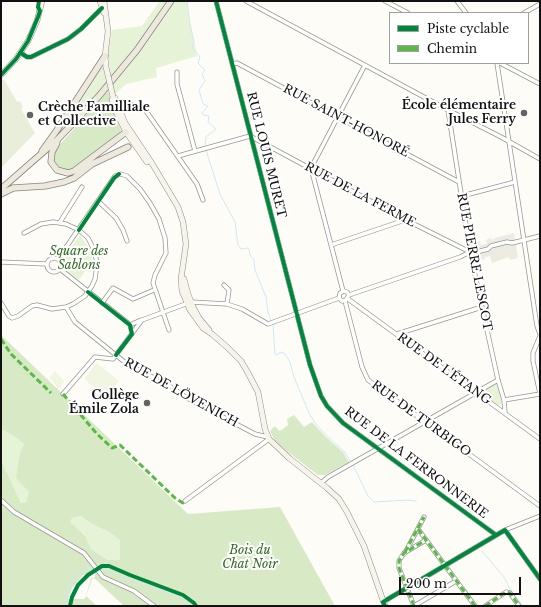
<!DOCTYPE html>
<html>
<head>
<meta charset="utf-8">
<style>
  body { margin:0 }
  #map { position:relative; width:541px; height:607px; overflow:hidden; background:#fdfcf7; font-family:"Libre Baskerville",serif }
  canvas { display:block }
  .frame { position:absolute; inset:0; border:2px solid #111; pointer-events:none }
  .legend { position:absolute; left:389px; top:12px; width:140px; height:52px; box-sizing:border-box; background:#fff; border:1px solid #a0a0a0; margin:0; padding:5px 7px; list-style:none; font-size:12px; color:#111 }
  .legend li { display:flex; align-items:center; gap:8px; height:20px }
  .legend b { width:20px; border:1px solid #a0a0a0 }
  .scale { position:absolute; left:399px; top:577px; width:122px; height:18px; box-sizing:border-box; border:2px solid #111; border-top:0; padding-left:5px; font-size:12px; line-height:14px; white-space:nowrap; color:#111; -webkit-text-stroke:3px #fff; paint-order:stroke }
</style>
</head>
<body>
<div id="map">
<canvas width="541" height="607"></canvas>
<div class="frame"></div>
<ul class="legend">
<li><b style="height:5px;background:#00873e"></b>Piste cyclable</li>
<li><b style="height:5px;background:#58b947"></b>Chemin</li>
</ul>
<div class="scale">200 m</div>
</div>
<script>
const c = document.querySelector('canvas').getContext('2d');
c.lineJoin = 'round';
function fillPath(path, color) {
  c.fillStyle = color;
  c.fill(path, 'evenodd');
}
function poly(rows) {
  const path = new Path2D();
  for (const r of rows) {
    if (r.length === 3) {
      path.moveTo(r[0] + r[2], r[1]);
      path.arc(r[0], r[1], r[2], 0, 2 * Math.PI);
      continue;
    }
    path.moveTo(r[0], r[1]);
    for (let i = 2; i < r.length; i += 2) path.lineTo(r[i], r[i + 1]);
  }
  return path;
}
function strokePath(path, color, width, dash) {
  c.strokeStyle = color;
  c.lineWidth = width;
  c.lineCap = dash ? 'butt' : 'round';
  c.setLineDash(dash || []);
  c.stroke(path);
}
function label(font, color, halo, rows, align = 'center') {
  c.font = font + ' "Libre Baskerville",serif';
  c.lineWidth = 4;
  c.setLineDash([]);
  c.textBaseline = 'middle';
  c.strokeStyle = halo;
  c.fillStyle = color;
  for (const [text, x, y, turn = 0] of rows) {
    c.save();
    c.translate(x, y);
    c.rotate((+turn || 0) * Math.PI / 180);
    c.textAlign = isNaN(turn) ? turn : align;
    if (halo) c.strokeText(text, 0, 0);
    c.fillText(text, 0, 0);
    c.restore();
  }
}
const green = poly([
  [160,1,167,1,147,32,111,78,108,54,112,30,142,26],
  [174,1,188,1,187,6,197,56,156,68,157,77,126,84,115,94,112,85,149,39],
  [102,64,107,85,85,107,76,115,54,140],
  [80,235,92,253,91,272,85,271,79,280,66,270,64,258],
  [494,384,497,385,501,400,501,404,499,405,496,405,481,393,481,391],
  [1,429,17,438,24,444,20,453,29,492,26,502,21,503,1,463],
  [81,516,92,524,109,532,120,540,120,560,108,560,91,549,85,536,69,522,72,518]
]);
const forest = poly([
  [108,91,112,107,121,130,120,133,69,172,58,168,53,161,54,151],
  [1,335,188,514,280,507,335,606,124,606,94,578,92,579,86,596,97,606,1,606,1,461,21,503,26,502,29,492,16,478,20,453,24,444,17,438,1,429],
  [81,516,92,524,109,532,120,540,120,560,108,560,91,549,85,536,70,522,72,518],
  [95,572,95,577,91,578,85,599,68,599,72,588,83,575],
  [294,415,304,427,312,422,325,436,343,452,349,462,325,475,318,475,284,449,275,441,270,431,275,426,279,431,283,429,288,425,287,419]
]);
const cemetery = poly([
  [4,79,17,102,20,101,23,107,21,109,35,133,1,168,1,81]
]);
const pitch = poly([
  [97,363,119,381,105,397,84,379],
  [55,371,64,381,63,384,59,389,50,378]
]);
const plaza = poly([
  [514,233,518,258,510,260,509,257,492,263,490,256,485,257,485,259,477,261,475,264,470,242,480,241,481,245,487,244,486,240,491,238,491,240,498,237]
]);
const stream = poly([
  [187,1,190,24,194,42,192,47,200,57,198,63,205,70,202,74,205,81,199,90,203,104,208,106,202,113,203,115,209,116,208,122,216,129,206,137,205,145],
  [206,150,220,194,235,222,238,245,241,249,247,248,249,249,250,255,254,260,255,270,266,297,268,312,271,321],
  [273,324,275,354,276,355,281,352,285,354,290,362,294,377,309,413,315,423,326,435,344,451,350,461],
  [353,465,368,496,374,502,408,500,416,501],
  [482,551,504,577,510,589,523,606],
  [95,565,122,577,179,597,189,606],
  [66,606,67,595,73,579,81,571,92,566]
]);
const street = poly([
  [216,1,310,365,321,396,327,406,343,423,496,535],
  [246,1,448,110,501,137,540,159],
  [385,1,408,13],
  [457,1,466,13],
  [524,13,540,4],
  [21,53,27,57,31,57,68,39,81,29,102,8],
  [497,63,537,326,540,334],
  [500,63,540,84],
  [232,64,237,63,459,182],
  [177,72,177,84,195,151],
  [124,102,127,102,146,111,197,184,203,200],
  [448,110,471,257,498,380,504,400,505,413],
  [178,156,250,136,406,220,470,252,473,253,488,249,491,246,507,242,512,243,540,236],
  [462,196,515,182],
  [98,201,116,218,123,230,127,241],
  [60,222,82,187],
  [331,245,405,220],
  [54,265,7],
  [58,259,115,176,121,174,127,176,140,189,150,203,159,219,165,238,166,253,155,275,153,283,169,330],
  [1,262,47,264],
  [60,269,128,323,130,325,132,334],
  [224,285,229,290,227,304],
  [343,291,311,168,365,65],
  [339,298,342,301,346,300,349,295,460,257,470,252],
  [339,298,340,293,344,291,347,292,349,295],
  [348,299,540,439],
  [345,301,362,367,368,380,540,506],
  [1,303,9,316,12,318,18,316,32,306,37,305,52,309,66,307,73,304,85,296,92,286,95,279,97,265,95,252,88,238,79,230,66,224,53,222,41,224,24,233],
  [102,303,113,288,133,299,154,290],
  [66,307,75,322,127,364,168,385,187,398,255,434,268,437],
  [130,325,141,320],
  [397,334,482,307],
  [63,394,95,357,113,359,142,320,191,302,227,304,242,309,268,324,339,298],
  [540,394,533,361,533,353,540,336],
  [504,400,540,394],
  [321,483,328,477,498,380],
  [1,500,14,512,84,553,103,577,134,591,154,606],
  [185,501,269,439],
  [418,529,475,606],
  [505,530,540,579],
  [426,540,404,553,399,561,399,568,414,606,456,581],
  [405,553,424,517],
  [383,602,505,530,540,516],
  [485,606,506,592,510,593,519,606]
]);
const secondary = poly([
  [100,1,104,13],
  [104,1,108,31,105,56,106,67],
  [1,75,16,59,28,41,37,21,42,1],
  [113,97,115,98,125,123,153,165,178,207,183,222,186,244,181,279,182,291,190,310,203,328,212,334,228,348,241,361,247,371,258,392,265,429,269,439,289,458,327,488,339,499,347,512,364,546,385,606],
  [113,97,112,100,114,108,126,132,147,162],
  [184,279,188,294,193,307,199,318,209,330]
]);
const primary = poly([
  [57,142,56,145,52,152,51,162,57,170,68,173,74,171,126,132],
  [42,151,57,130,105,56],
  [1,189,57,140,99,96,137,50,171,1],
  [1,194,13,188,45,186,64,182,74,178,92,164,128,147]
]);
const secondaryBridge = poly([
  [106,67,113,97]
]);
const quiet = poly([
  [1,339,11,354,51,393],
  [63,394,97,434,111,447,112,448,120,445,175,498,183,503,185,501],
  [418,529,475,606],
  [405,552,424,517],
  [414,606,399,568,399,561,404,553,426,540],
  [485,606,506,592,510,593,519,606]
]);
const cycleway = poly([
  [216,1,310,365,321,396,327,406,343,423,496,535],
  [21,53,27,57,31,57,68,39,81,29,102,8],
  [1,75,16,59,28,41,38,17,40,11,38,7,39,1],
  [79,230,114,178,119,174],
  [88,292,130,325,132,334,116,355],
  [70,606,72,597,78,585,88,575,102,566,109,566,130,575,183,595,194,603,196,606],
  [385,606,383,602,505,530,540,579]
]);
const markers = [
  [524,113,4,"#646362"],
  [30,115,4,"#646362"],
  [147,403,4,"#646362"]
];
const poiNames = [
  ["École élémentaire",516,106],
  ["Jules Ferry",516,120],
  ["Crèche Familliale",38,108,"left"],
  ["et Collective",38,122,"left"],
  ["Collège",139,396],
  ["Émile Zola",139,410]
];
const streetNames = [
  ["RUE SAINT-HONORÉ",346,121,28],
  ["RUE LOUIS MURET",266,155,76],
  ["RUE DE LA FERME",360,195,28],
  ["RUE PIERRE LESCOT",474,262,79],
  ["RUE DE L'ÉTANG",444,369,36],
  ["RUE DE LÖVENICH",181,393,29],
  ["RUE DE TURBIGO",421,419,36],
  ["RUE DE LA FERRONNERIE",416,463,37]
];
const parkNames = [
  ["Square des",79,252],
  ["Sablons",79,266],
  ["Bois du",250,551],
  ["Chat Noir",250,565]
];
fillPath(green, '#e7f3d7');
fillPath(forest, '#d8eac5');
fillPath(cemetery, '#e9eedb');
fillPath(pitch, '#f0f6e1');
fillPath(plaza, '#edebe2');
strokePath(stream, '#cde8f7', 1);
strokePath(street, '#979795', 5);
strokePath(secondary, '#8e8d8b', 6);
strokePath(primary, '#858482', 7);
strokePath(street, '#fffffe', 3.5);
strokePath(secondary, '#f6f4eb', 5);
strokePath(primary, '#ede9dc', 5.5);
strokePath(secondaryBridge, '#8e8d8b', 6, []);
strokePath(secondaryBridge, '#f6f4eb', 5);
strokePath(quiet, '#58b947', 3, [6, 3]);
strokePath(cycleway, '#00873e', 4);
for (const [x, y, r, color] of markers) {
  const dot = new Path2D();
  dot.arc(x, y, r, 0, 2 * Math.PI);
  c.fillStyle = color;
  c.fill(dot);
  strokePath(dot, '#fff', 1.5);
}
label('bold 12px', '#111', '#fff', poiNames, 'right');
label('12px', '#111', '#fff', streetNames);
label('italic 12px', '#2f6b1f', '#fff', parkNames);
</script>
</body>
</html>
